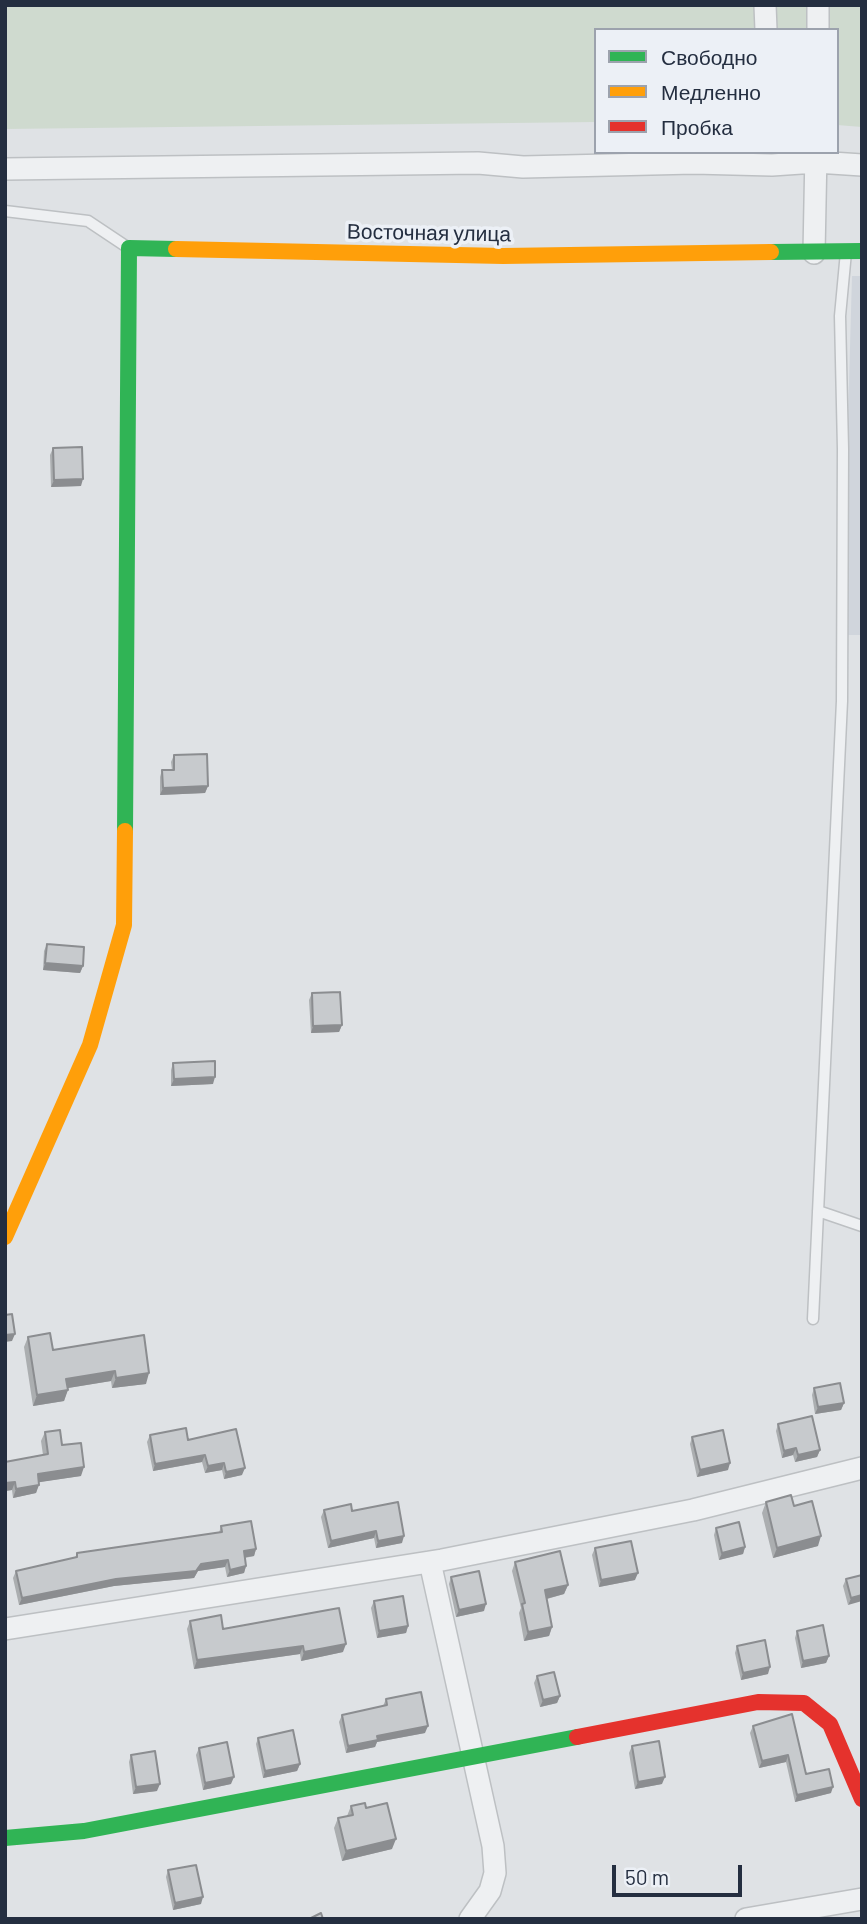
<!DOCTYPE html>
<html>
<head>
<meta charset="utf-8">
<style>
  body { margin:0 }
  #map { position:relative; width:867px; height:1924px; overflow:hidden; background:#dfe2e5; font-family:Barlow,sans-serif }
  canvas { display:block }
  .frame { position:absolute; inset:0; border:7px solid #242e40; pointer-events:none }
  .legend { position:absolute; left:594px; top:28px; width:245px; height:126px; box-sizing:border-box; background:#ecf0f6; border:2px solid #9ca2ad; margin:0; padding:9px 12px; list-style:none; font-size:21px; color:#242e40 }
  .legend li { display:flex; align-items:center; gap:14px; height:35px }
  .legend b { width:35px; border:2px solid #9ca2ad }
  .scale { position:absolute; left:612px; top:1865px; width:130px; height:32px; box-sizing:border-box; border:4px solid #242e40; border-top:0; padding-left:9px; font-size:21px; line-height:24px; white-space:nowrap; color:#242e40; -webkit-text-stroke:5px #ecf0f6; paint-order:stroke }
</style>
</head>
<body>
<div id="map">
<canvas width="867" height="1924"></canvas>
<div class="frame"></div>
<ul class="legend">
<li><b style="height:9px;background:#30b455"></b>Свободно</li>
<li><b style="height:9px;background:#ff9f0a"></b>Медленно</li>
<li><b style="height:9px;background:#e5322d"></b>Пробка</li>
</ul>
<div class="scale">50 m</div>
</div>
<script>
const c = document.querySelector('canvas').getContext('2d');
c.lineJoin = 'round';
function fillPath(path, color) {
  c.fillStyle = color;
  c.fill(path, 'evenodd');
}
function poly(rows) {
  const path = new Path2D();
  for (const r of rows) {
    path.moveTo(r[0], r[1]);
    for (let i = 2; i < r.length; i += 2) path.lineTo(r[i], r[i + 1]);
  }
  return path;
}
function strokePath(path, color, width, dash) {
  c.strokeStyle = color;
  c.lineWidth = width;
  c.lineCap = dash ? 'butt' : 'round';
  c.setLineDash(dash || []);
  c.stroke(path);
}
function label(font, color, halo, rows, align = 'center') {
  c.font = font + ' Barlow,sans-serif';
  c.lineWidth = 7;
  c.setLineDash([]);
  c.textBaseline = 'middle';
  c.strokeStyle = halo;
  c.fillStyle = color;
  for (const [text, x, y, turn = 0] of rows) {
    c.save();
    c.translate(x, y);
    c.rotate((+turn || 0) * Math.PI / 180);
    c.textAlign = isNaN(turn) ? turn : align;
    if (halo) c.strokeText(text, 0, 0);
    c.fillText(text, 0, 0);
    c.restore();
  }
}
const built = poly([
  [852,276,862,276,862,635,842,635]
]);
const green = poly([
  [5,5,862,5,862,127,837,125,837,30,596,30,596,122,5,129]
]);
const lane = poly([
  [5,211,88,221,127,247],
  [818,1211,862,1226],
  [813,1319,842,701,843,449,840,316,846,252]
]);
const street = poly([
  [765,5,766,30],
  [818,5,818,30],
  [5,169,478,163,523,167,694,163,772,165,816,162,862,165],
  [814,253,816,152],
  [430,1562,493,1846,495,1873,490,1891,470,1919],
  [5,1629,442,1560,693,1510,862,1468],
  [746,1919,862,1899]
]);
const fast = poly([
  [771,252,862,251],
  [125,831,129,248,176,249],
  [5,1838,84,1831,577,1737]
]);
const slow = poly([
  [176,249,503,256,771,252],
  [5,1237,90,1045,124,925,125,831]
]);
const jam = poly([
  [577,1737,758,1702,804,1703,830,1724,862,1799]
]);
const wall = poly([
  [53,448,81,486,51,487,50,455],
  [174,755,208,786,205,793,160,795,160,777,162,770,172,770,171,762],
  [47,944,83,966,80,973,43,970,44,951],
  [312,993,342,1025,339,1032,311,1033,309,1000],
  [173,1063,213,1084,171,1086,171,1070],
  [144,1335,146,1384,112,1388,111,1381,68,1388,64,1401,33,1406,24,1347,28,1337,53,1350],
  [814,1388,844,1403,841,1410,815,1414,812,1395],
  [778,1424,820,1450,817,1457,795,1462,793,1455,782,1458,776,1431],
  [45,1432,62,1445,81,1476,39,1482,36,1493,13,1498,12,1490,5,1491,43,1455,41,1441],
  [150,1435,188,1440,242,1475,224,1479,222,1470,205,1473,202,1462,153,1471,147,1442],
  [692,1437,728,1470,697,1477,690,1444],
  [766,1502,794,1506,818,1546,773,1558,762,1513],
  [324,1510,352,1511,402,1543,376,1548,374,1538,328,1548,321,1517],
  [221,1526,256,1549,254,1556,245,1558,246,1566,244,1573,227,1577,225,1567,198,1571,194,1578,114,1586,19,1605,13,1578,16,1571,75,1558,77,1553,219,1533],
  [716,1528,745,1547,743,1554,719,1560,714,1535],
  [595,1548,635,1580,599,1587,592,1555],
  [515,1562,568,1585,564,1594,547,1599,552,1627,549,1636,524,1641,519,1613,521,1608,512,1571],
  [862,1575,848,1605,843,1586,846,1579],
  [451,1577,484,1611,456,1617,449,1584],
  [374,1601,408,1626,406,1633,377,1638,371,1608],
  [190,1621,223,1629,343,1652,301,1661,300,1654,194,1669,187,1629],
  [797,1631,829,1656,826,1663,801,1668,795,1638],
  [737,1646,768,1674,741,1680,735,1653],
  [537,1676,560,1696,557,1703,540,1707,534,1683],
  [386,1699,425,1733,377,1742,375,1747,346,1753,339,1722,342,1715,383,1706],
  [792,1714,806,1774,831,1793,795,1802,786,1762,759,1768,750,1733,753,1726],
  [258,1738,300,1764,297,1771,263,1778,256,1744],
  [632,1746,662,1784,635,1789,629,1753],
  [199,1748,231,1784,203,1790,196,1755],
  [131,1755,157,1791,133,1794,129,1762],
  [351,1806,366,1808,392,1849,342,1861,334,1828,338,1818,347,1816],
  [168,1870,201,1904,173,1910,166,1877]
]);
const shadedWall = poly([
  [83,479,81,486,51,487,54,480],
  [208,786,205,793,160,795,163,788],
  [45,963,83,966,80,973,43,970],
  [342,1025,339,1032,311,1033,313,1026],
  [215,1077,213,1084,171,1086,174,1079],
  [15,1334,12,1341,5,1342,5,1335],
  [115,1371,111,1381,62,1389,66,1379],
  [149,1373,146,1384,112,1388,116,1378],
  [68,1390,64,1401,33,1406,37,1395],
  [844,1403,841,1410,815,1414,818,1407],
  [796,1448,793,1455,782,1458,784,1451],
  [820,1450,817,1457,795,1462,798,1455],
  [205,1455,202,1462,153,1471,155,1464],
  [224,1463,222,1470,205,1473,208,1466],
  [730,1463,728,1470,697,1477,700,1470],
  [84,1467,81,1476,34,1483,38,1474],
  [245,1468,242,1475,224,1479,226,1472],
  [15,1482,12,1490,5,1491,5,1483],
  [39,1485,36,1493,13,1498,16,1489],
  [376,1531,374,1538,328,1548,331,1541],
  [404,1536,402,1543,376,1548,378,1541],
  [821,1536,818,1546,773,1558,777,1548],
  [745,1547,743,1554,719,1560,722,1553],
  [256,1549,254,1556,241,1558,244,1551],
  [228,1560,225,1567,198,1571,194,1578,114,1586,19,1605,22,1598,116,1579],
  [246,1566,244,1573,227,1577,230,1570],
  [638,1573,635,1580,599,1587,601,1580],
  [568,1585,564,1594,542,1600,545,1590],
  [862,1595,862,1601,848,1605,851,1598],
  [486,1604,484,1611,456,1617,459,1610],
  [408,1626,406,1633,377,1638,379,1631],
  [552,1627,549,1636,524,1641,528,1632],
  [346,1644,343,1652,301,1661,304,1652],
  [303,1646,300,1654,194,1669,197,1660],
  [829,1656,826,1663,801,1668,803,1661],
  [770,1667,768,1674,741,1680,743,1673],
  [560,1696,557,1703,540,1707,543,1700],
  [428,1726,425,1733,377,1742,375,1747,346,1753,348,1746,377,1736],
  [788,1755,786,1762,759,1768,762,1761],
  [300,1764,297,1771,263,1778,265,1771],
  [234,1777,231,1784,203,1790,205,1783],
  [665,1777,662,1784,635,1789,638,1782],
  [160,1784,157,1791,133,1794,136,1787],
  [833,1787,831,1793,795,1802,797,1795],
  [396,1839,392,1849,342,1861,346,1851],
  [203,1897,201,1904,173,1910,175,1903]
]);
const building = poly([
  [82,447,83,479,54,480,53,448,82,447],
  [207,754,208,786,163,788,162,770,174,770,174,755,207,754],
  [47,944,84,947,83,966,45,963,47,944],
  [340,992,342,1025,313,1026,312,993,340,992],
  [215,1061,215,1077,174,1079,173,1063,215,1061],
  [12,1314,15,1334,5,1335,5,1315,12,1314],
  [50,1333,53,1350,144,1335,149,1373,116,1378,115,1371,66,1379,68,1390,37,1395,28,1337,50,1333],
  [840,1383,844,1403,818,1407,814,1388,840,1383],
  [812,1416,820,1450,798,1455,796,1448,784,1451,778,1424,812,1416],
  [186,1428,188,1440,236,1429,245,1468,226,1472,224,1463,208,1466,205,1455,155,1464,150,1435,186,1428],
  [60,1430,62,1445,81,1443,84,1467,38,1474,39,1485,16,1489,15,1482,5,1483,5,1462,48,1454,45,1432,60,1430],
  [723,1430,730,1463,700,1470,692,1437,723,1430],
  [791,1495,794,1506,812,1501,821,1536,777,1548,766,1502,791,1495],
  [398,1502,404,1536,378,1541,376,1531,331,1541,324,1510,351,1504,352,1511,398,1502],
  [251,1521,256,1549,244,1551,246,1566,230,1570,228,1560,201,1564,196,1571,116,1579,22,1598,16,1571,77,1557,77,1553,222,1532,221,1526,251,1521],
  [739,1522,745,1547,722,1553,716,1528,739,1522],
  [631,1541,638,1573,601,1580,595,1548,631,1541],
  [560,1551,568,1585,545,1590,552,1627,528,1632,522,1604,525,1603,515,1562,560,1551],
  [479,1571,486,1604,459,1610,451,1577,479,1571],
  [862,1575,862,1595,851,1598,846,1579,862,1575],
  [403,1596,408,1626,379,1631,374,1601,403,1596],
  [339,1608,346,1644,304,1652,303,1646,197,1660,190,1621,221,1615,223,1629,339,1608],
  [823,1625,829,1656,803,1661,797,1631,823,1625],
  [765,1640,770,1667,743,1673,737,1646,765,1640],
  [554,1672,560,1696,543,1700,537,1676,554,1672],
  [421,1692,428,1726,377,1736,378,1740,348,1746,342,1715,387,1705,386,1699,421,1692],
  [792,1714,806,1774,829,1769,833,1787,797,1795,788,1755,762,1761,753,1726,792,1714],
  [293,1730,300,1764,265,1771,258,1738,293,1730],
  [659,1741,665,1777,638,1782,632,1746,659,1741],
  [227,1742,234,1777,205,1783,199,1748,227,1742],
  [155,1751,160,1784,136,1787,131,1755,155,1751],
  [365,1803,366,1808,387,1803,396,1839,346,1851,338,1818,353,1815,351,1806,365,1803],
  [196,1865,203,1897,175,1903,168,1870,196,1865],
  [321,1913,323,1919,309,1919,321,1913]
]);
const streetNames = [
  ["Восточная улица",429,233,1]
];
fillPath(built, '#d0d5dc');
fillPath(green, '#cfdacf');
strokePath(lane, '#bdc0c3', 13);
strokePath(street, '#bdc0c3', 24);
strokePath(lane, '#eef0f2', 10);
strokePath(street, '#eef0f2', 21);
strokePath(fast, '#30b455', 16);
strokePath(slow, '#ff9f0a', 16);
strokePath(jam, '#e5322d', 16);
fillPath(wall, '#abaeb0');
fillPath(shadedWall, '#8b8d90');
fillPath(building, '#c7cacd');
strokePath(building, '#8b8d90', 2);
label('21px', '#242e40', '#ecf0f6', streetNames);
</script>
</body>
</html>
